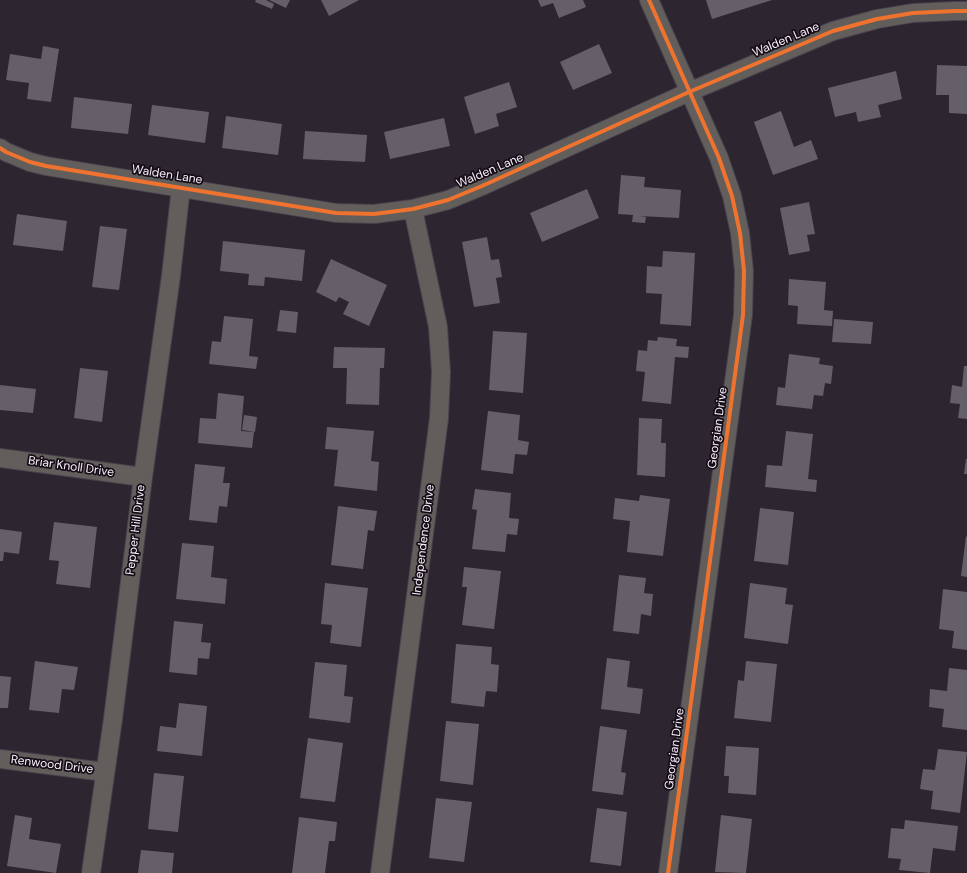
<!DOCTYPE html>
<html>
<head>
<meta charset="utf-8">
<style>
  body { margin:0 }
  canvas { display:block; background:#2d2530 }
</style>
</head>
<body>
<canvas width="967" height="873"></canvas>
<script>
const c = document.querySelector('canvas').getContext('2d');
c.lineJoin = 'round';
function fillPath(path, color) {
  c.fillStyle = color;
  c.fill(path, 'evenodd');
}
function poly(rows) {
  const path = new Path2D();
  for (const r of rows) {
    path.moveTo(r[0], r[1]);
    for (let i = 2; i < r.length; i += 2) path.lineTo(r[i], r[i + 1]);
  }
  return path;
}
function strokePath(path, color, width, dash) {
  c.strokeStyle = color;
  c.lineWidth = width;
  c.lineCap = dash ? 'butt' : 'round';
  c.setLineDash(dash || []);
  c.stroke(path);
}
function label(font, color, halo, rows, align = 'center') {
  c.font = font + ' "DM Sans",sans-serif';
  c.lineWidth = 3.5;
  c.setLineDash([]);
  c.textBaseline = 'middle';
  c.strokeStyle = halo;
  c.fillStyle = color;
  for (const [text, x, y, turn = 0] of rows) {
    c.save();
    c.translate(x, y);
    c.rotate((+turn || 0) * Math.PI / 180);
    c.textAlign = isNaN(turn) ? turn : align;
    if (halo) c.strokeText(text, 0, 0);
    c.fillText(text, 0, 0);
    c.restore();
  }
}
const building = poly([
  [256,0,266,0,274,4,272,9,255,2],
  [269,0,290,0,286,8],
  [321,0,359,0,329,16],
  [538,0,583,0,586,7,559,18,553,3,541,7],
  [706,0,772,0,712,19],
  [599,44,612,73,573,90,560,62],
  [43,46,59,49,51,102,27,99,29,83,6,80,10,54,41,59],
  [937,65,967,66,967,114,949,113,949,95,936,95],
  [896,71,902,99,878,105,881,117,858,122,856,112,835,117,828,88],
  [509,82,517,107,496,114,499,126,475,134,464,97],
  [74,97,132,104,128,134,71,128],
  [152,105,209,112,205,143,148,135],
  [781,111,794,147,811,140,818,159,773,175,754,122],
  [226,116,282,124,278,155,222,148],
  [444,118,450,146,390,159,384,132],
  [305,131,367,135,365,162,303,159],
  [621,175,645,177,644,187,681,190,679,218,639,216,646,217,645,223,632,222,633,215,618,214],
  [587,189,599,218,542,242,530,213],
  [809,202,815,234,807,235,810,251,789,255,780,208],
  [17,214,67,221,63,251,13,245],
  [100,226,127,229,119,290,92,287],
  [487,237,491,260,499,259,502,277,496,278,500,303,474,307,462,242],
  [223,241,305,250,302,281,265,277,264,286,248,285,249,274,220,271],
  [663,251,695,253,691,326,660,324,662,294,646,293,647,266,662,267],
  [331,259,387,285,369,326,343,314,349,302,339,297,336,302,316,292],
  [789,279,826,282,824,310,833,311,832,326,797,324,798,306,788,305],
  [280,310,298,312,296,333,277,331],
  [224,316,253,319,249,356,258,357,256,369,209,364,212,341,221,342],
  [834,319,873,322,871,344,832,342],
  [493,331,527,333,523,393,489,390],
  [658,337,677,339,676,346,689,347,688,358,675,357,671,404,642,401,645,372,636,371,638,350,647,351,648,340,657,341],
  [334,347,385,348,384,368,380,368,379,405,346,404,347,368,333,368],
  [789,354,820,358,819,364,833,366,831,384,825,383,823,396,814,395,812,409,776,405,778,387,785,388],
  [964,366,967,366,967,419,958,418,960,404,950,403,952,385,962,387],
  [80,368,108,371,102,422,74,418],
  [0,385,36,389,33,413,0,410],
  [218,393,244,396,241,431,254,432,252,448,198,443,200,418,216,419],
  [488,411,520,415,518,440,529,442,527,455,515,454,513,474,481,470],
  [244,415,257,417,255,432,242,430],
  [639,418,662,419,661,443,666,443,665,477,637,475],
  [327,427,374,431,371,461,379,462,377,491,334,486,338,450,325,449],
  [786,431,813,434,808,479,817,480,816,492,765,487,767,465,782,466],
  [966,459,967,459,967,474,964,474],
  [195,464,225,467,223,483,230,483,227,507,219,506,217,523,189,520],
  [475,489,511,493,509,518,519,519,517,535,507,534,505,552,472,549,477,510,472,509],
  [640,495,670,499,663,556,627,552,630,521,613,519,615,498,639,501],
  [338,506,377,511,374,531,368,530,363,569,331,565],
  [760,508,794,512,788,565,754,561],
  [54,522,97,527,90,588,56,584,59,561,49,560],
  [0,529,22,532,19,554,4,552,3,561,0,561],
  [966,536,967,537,967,577,961,576],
  [182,543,214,546,211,577,227,579,225,604,176,599],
  [464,567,501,571,494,629,462,625,467,587,462,587],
  [619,575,646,578,644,593,653,594,651,616,641,614,639,634,613,631],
  [325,583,368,588,361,647,330,643,332,625,321,624],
  [750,583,787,588,785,604,793,605,788,644,744,638],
  [943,589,967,592,967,650,952,648,954,631,939,629],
  [174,621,203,624,201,642,211,643,209,659,198,658,197,675,169,672],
  [456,644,492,647,491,664,499,665,497,692,486,691,484,707,451,703],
  [607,658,630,661,627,687,643,689,640,714,601,709],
  [35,661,78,667,74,690,62,689,59,713,29,710],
  [746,661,777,664,771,722,734,718,738,680,744,681],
  [315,662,347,665,344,696,353,697,350,723,309,718],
  [949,668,967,670,967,730,942,727,944,709,929,707,930,689,947,691],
  [0,676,11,677,8,708,0,708],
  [179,703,207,706,202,756,157,751,160,726,176,728],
  [446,721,479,724,473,785,440,781],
  [600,726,627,730,621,772,626,773,623,795,592,791],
  [308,738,343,743,335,802,300,798],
  [726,746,759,748,756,795,728,793,729,776,724,776],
  [938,749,967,752,960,813,931,809,933,791,920,789,923,769,935,770],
  [154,773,184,776,178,832,148,829],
  [436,798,472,802,464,862,429,858],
  [597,808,627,812,621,866,590,862],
  [15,815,32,818,29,839,61,844,56,873,7,866],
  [721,815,752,819,746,873,715,872],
  [299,817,337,822,335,841,329,841,325,873,292,873],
  [905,820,958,826,955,851,933,848,930,873,899,870,901,859,888,858,891,828,904,829],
  [141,850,174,853,172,873,138,873]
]);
const minor = poly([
  [649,0,719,158,732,196,740,233,744,271,743,315,668,873],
  [0,148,6,152,30,162,46,166,336,213,374,214,413,209,448,200,482,186,689,92,833,31,877,19,913,13,955,11,967,11],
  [0,458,143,477],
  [0,759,105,772],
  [91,873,113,719,143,477,171,276,181,187],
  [380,873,439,418,441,372,438,327,413,209]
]);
const cycleway = poly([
  [649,0,719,158,732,196,740,233,744,271,743,315,668,873],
  [0,148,6,152,30,162,46,166,336,213,374,214,413,209,448,200,482,186,689,92,833,31,877,19,913,13,955,11,967,11]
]);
const streetNames = [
  ["Walden Lane",786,40,-23],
  ["Walden Lane",490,171,-23],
  ["Walden Lane",167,175,9],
  ["Georgian Drive",718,428,-82],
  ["Briar Knoll Drive",71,467,8],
  ["Pepper Hill Drive",136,530,-83],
  ["Independence Drive",424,540,-83],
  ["Georgian Drive",675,749,-82],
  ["Renwood Drive",52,765,7]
];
fillPath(building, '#655f69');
strokePath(minor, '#49424c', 20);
strokePath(minor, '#615e5c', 18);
strokePath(cycleway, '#ef722f', 4);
label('12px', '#faeffc', '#140d16', streetNames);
</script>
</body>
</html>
